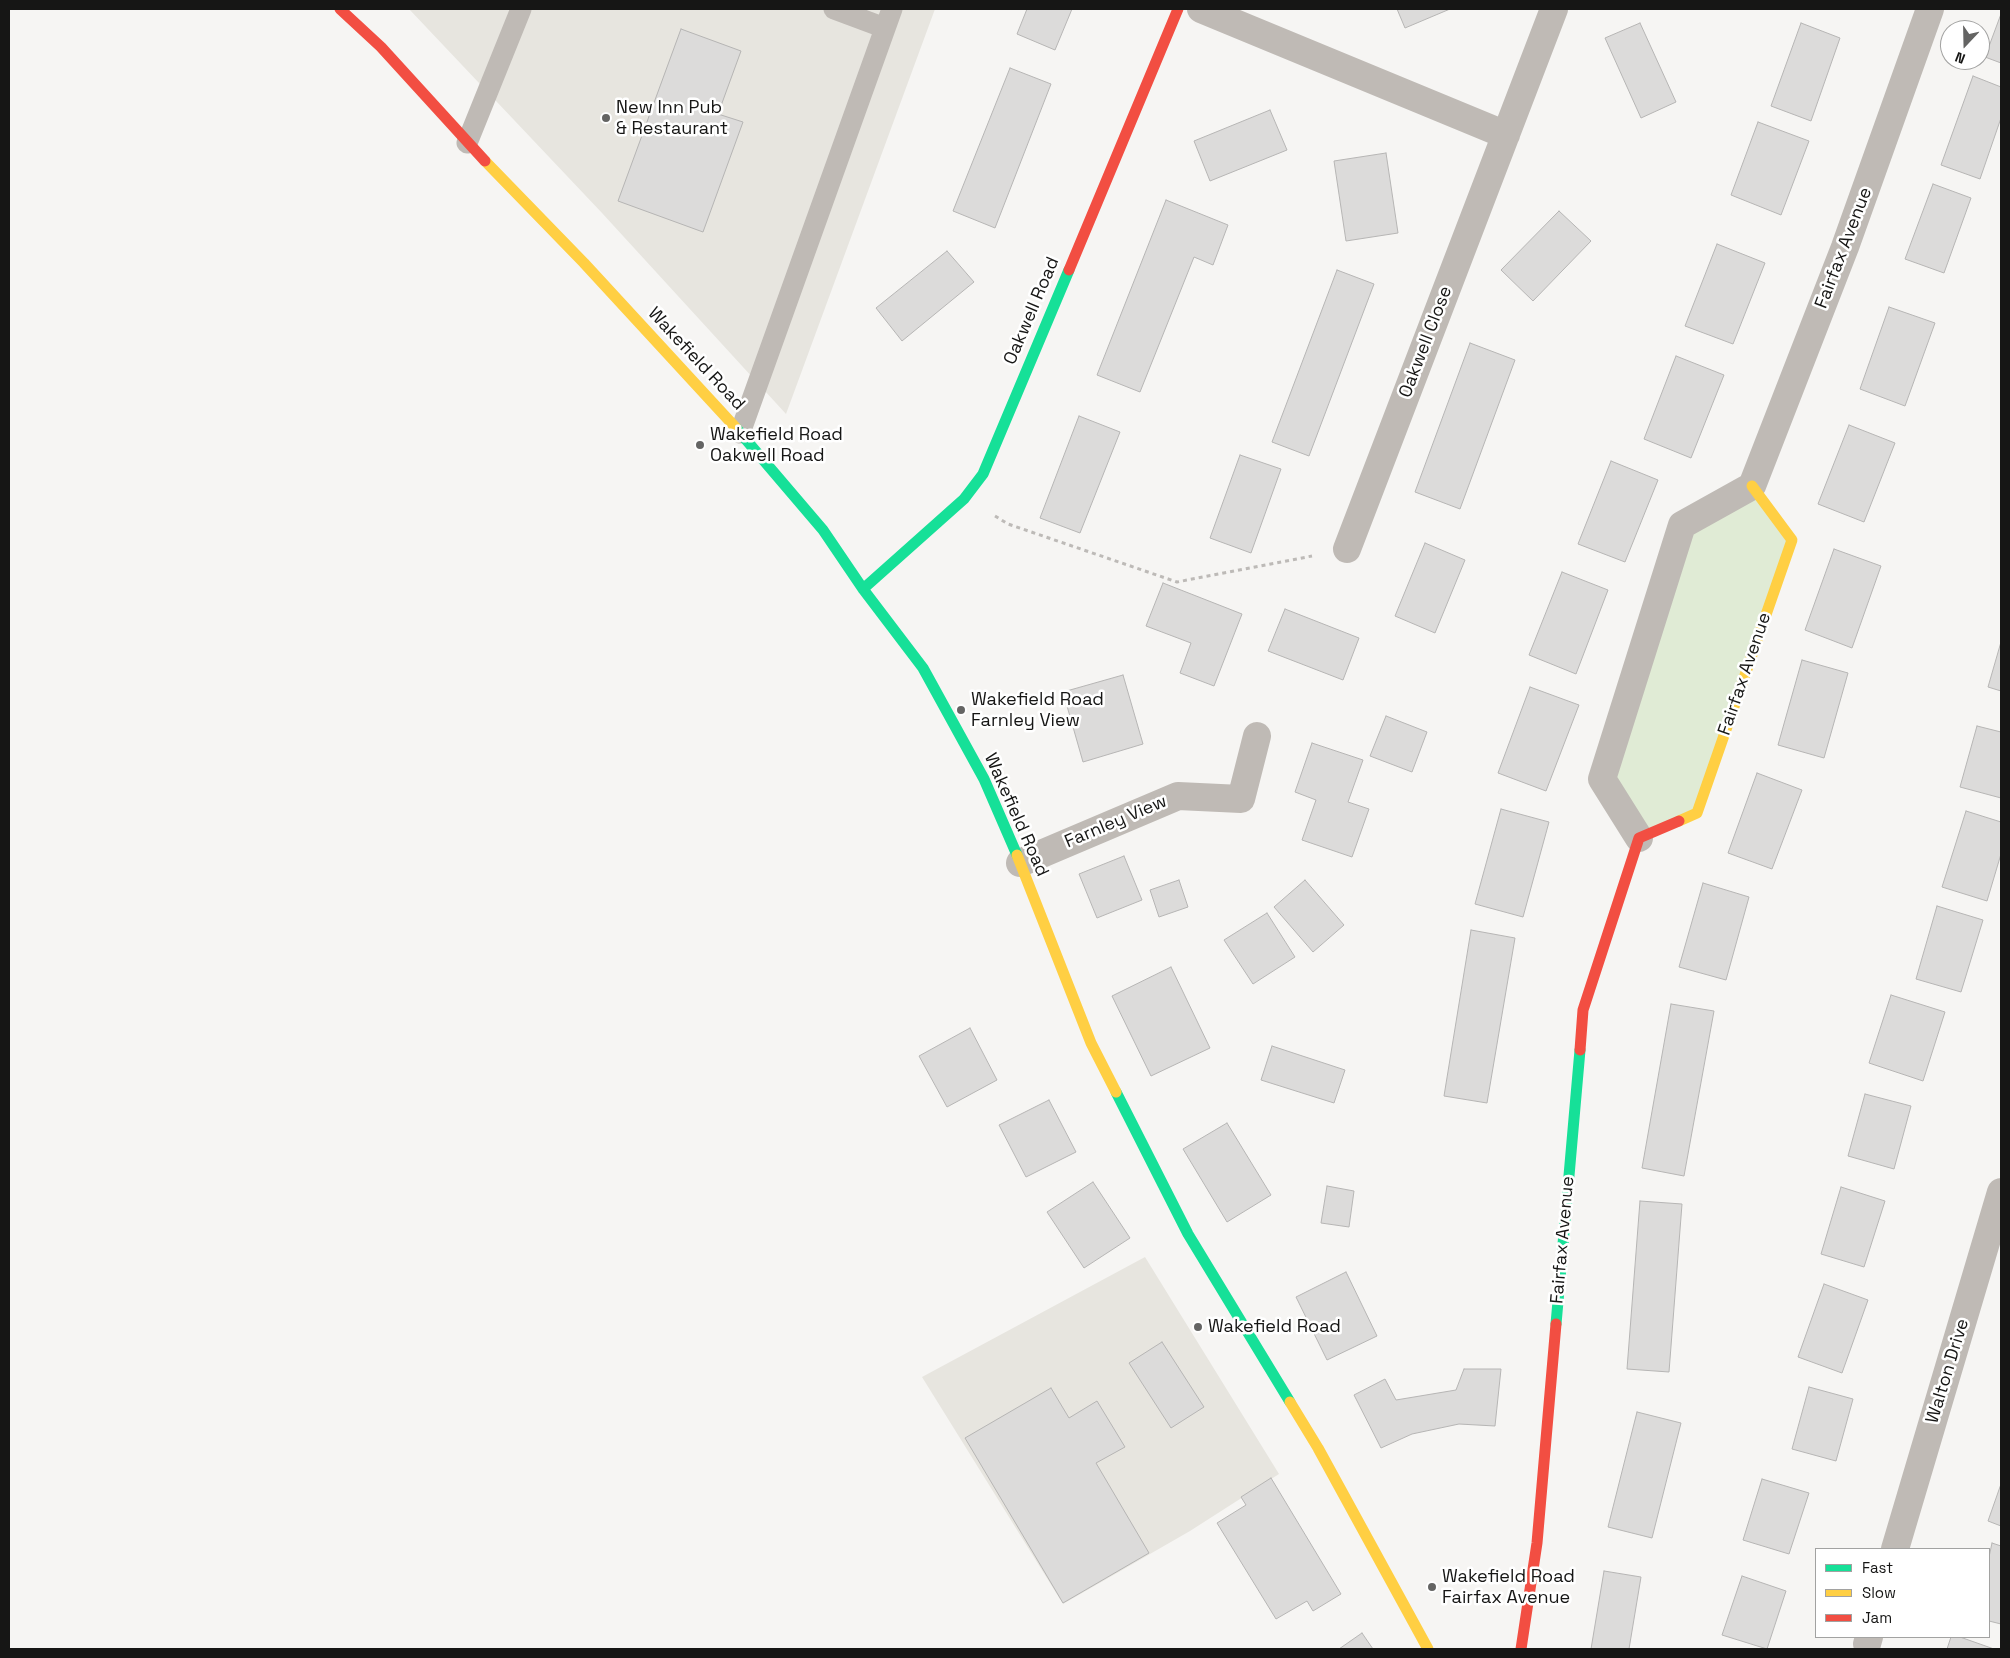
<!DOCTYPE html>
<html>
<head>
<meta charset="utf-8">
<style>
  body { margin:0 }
  #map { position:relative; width:2010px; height:1658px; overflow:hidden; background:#f6f5f3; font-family:"Space Grotesk",sans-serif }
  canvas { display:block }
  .frame { position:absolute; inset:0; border:10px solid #161615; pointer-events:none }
  .legend { position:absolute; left:1815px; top:1548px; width:175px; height:90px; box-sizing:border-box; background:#fff; border:1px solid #a2a2a1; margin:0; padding:6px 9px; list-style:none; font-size:15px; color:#161615 }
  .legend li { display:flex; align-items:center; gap:10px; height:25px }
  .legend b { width:25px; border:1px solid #a2a2a1 }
  .north { position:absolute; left:1940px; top:20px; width:50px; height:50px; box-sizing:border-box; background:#fff; border:1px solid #a2a2a1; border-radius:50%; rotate:201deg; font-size:14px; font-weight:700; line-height:20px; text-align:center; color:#161615 }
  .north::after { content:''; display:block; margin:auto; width:18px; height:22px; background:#646463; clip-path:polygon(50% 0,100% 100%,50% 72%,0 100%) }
</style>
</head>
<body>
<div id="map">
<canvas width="2010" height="1658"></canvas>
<div class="frame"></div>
<ul class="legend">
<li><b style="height:6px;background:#16e098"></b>Fast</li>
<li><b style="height:6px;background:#ffcf43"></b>Slow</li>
<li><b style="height:6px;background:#f24e42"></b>Jam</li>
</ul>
<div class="north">N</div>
</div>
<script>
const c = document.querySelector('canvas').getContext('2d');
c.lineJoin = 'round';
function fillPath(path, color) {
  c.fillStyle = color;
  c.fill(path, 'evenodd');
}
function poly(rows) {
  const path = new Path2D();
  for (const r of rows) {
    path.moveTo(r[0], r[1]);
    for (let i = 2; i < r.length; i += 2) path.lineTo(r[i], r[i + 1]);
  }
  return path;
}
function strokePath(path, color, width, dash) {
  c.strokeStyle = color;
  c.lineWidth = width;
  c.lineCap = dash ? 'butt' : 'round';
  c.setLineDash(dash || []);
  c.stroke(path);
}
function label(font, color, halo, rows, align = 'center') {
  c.font = font + ' "Space Grotesk",sans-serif';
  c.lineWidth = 5;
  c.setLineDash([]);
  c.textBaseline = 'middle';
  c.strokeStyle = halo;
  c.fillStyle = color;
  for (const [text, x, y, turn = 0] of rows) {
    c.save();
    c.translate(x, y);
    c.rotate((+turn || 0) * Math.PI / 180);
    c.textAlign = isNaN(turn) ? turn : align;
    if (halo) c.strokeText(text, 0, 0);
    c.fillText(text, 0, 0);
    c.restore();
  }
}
const built = poly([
  [409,9,935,9,786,414,602,213],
  [1145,1257,1279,1474,1190,1531,1063,1604,922,1377]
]);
const green = poly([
  [1752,486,1792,540,1697,813,1639,838,1602,779,1682,525]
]);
const building = poly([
  [1027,9,1072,9,1055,50,1017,34,1027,9],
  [1397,9,1450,9,1405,28,1397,9],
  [2001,14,2001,63,1985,57,2001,14],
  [1640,23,1676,102,1641,118,1605,38,1640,23],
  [1801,23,1840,38,1811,121,1771,106,1801,23],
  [681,29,741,51,718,114,743,122,703,232,618,201,681,29],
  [1010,68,1051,84,995,228,953,211,1010,68],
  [1973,76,2001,87,2001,118,1980,179,1941,165,1973,76],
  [1270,110,1287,150,1210,181,1194,141,1270,110],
  [1758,122,1809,141,1781,215,1731,195,1758,122],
  [1386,153,1398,233,1346,241,1334,161,1386,153],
  [1933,184,1971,198,1944,273,1905,259,1933,184],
  [1166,200,1228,225,1213,265,1194,257,1140,392,1097,375,1166,200],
  [1559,211,1591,241,1533,301,1501,270,1559,211],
  [1717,244,1765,263,1733,344,1685,326,1717,244],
  [947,251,974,282,902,341,876,308,947,251],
  [1337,270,1374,284,1309,456,1272,442,1337,270],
  [1889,307,1935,323,1905,406,1860,389,1889,307],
  [1470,343,1515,360,1460,509,1415,492,1470,343],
  [1676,356,1724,375,1691,458,1644,439,1676,356],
  [1079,416,1120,432,1080,533,1040,518,1079,416],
  [1849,425,1895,443,1864,522,1818,504,1849,425],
  [1240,455,1281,469,1251,553,1210,538,1240,455],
  [1611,461,1658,480,1625,562,1578,544,1611,461],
  [1425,543,1465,560,1435,633,1395,616,1425,543],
  [1834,549,1881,566,1852,648,1805,630,1834,549],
  [1562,572,1608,590,1576,674,1529,655,1562,572],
  [1163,583,1242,614,1214,686,1180,673,1191,643,1146,626,1163,583],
  [1285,609,1359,638,1343,680,1268,651,1285,609],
  [2001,642,2001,691,1988,687,2001,642],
  [1802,660,1848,673,1824,758,1778,745,1802,660],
  [1123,675,1143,744,1083,762,1063,692,1123,675],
  [1530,687,1579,705,1546,791,1498,773,1530,687],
  [1386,716,1427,732,1412,772,1370,756,1386,716],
  [1977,726,2001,732,2001,798,1960,787,1977,726],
  [1312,743,1363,760,1348,802,1369,809,1352,857,1302,840,1316,800,1295,792,1312,743],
  [1757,773,1802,790,1772,869,1728,853,1757,773],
  [1501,809,1549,822,1523,917,1475,904,1501,809],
  [1966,811,2001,822,2001,854,1987,901,1942,887,1966,811],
  [1124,856,1142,900,1097,918,1079,874,1124,856],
  [1179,880,1188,907,1159,917,1150,890,1179,880],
  [1305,880,1344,925,1313,952,1274,907,1305,880],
  [1703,883,1749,897,1726,980,1679,967,1703,883],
  [1937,906,1983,920,1961,992,1916,979,1937,906],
  [1267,913,1295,957,1253,984,1224,940,1267,913],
  [1471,930,1515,938,1487,1103,1444,1096,1471,930],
  [1171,967,1210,1048,1151,1076,1112,996,1171,967],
  [1891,995,1945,1012,1923,1081,1869,1063,1891,995],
  [1671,1004,1714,1011,1684,1176,1642,1168,1671,1004],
  [970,1028,997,1080,947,1107,919,1056,970,1028],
  [1272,1046,1345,1070,1334,1103,1261,1080,1272,1046],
  [1865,1094,1911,1106,1894,1169,1848,1156,1865,1094],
  [1049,1100,1076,1152,1026,1177,999,1125,1049,1100],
  [1227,1123,1271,1195,1227,1222,1183,1149,1227,1123],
  [1093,1182,1130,1238,1084,1268,1047,1212,1093,1182],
  [1327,1186,1354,1191,1349,1227,1321,1223,1327,1186],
  [1841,1187,1885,1201,1864,1267,1821,1254,1841,1187],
  [1640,1201,1682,1204,1669,1372,1627,1369,1640,1201],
  [1346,1272,1377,1336,1327,1360,1296,1297,1346,1272],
  [1824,1284,1868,1300,1842,1373,1798,1357,1824,1284],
  [1162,1342,1204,1407,1171,1428,1129,1363,1162,1342],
  [1464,1369,1501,1369,1495,1426,1459,1424,1412,1434,1381,1448,1354,1395,1385,1379,1396,1400,1456,1390,1464,1369],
  [1809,1387,1853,1399,1836,1461,1792,1449,1809,1387],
  [1051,1388,1069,1418,1097,1401,1125,1447,1096,1463,1149,1553,1063,1603,965,1438,1051,1388],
  [1637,1412,1681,1423,1652,1538,1608,1527,1637,1412],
  [1271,1478,1341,1594,1313,1611,1307,1601,1276,1619,1217,1523,1246,1505,1241,1497,1271,1478],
  [1762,1479,1809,1493,1789,1554,1743,1540,1762,1479],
  [2001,1484,2001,1526,1988,1521,2001,1484],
  [1992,1543,2001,1546,2001,1624,1989,1621,1989,1557,1992,1543],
  [1604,1571,1641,1577,1629,1649,1591,1649,1604,1571],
  [1742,1576,1786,1591,1767,1649,1722,1635,1742,1576],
  [1362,1633,1373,1649,1339,1649,1362,1633],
  [1951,1637,1960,1637,1994,1649,1947,1649,1951,1637]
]);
const path = poly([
  [995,516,1008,524,1177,582,1312,556]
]);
const lane = poly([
  [834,9,885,28],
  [467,143,521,9],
  [740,433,892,9]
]);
const street = poly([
  [1201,9,1506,135],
  [1347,549,1554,9],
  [1639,838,1602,779,1682,525,1752,486,1845,247,1930,9],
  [1020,863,1178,796,1241,799,1257,736],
  [1895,1549,2001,1192],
  [1867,1644,1869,1637]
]);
const fast = poly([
  [736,428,823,530,863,589,923,668,984,779,1017,855],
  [863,589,964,499,983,474,1069,270],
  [1116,1092,1188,1234,1290,1402],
  [1556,1324,1580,1050]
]);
const slow = poly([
  [485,161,584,263,736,428],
  [1679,821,1697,813,1792,540,1752,486],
  [1017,855,1091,1043,1116,1092],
  [1290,1402,1318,1448,1428,1649]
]);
const jam = poly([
  [340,9,381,47,485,161],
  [1069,270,1178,9],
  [1580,1050,1583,1010,1639,838,1679,821],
  [1521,1649,1537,1543,1556,1324]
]);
const markers = [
  [606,118,5,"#646463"],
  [700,445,5,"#646463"],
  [961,710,5,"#646463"],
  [1198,1327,5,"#646463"],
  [1432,1587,5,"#646463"]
];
const poiNames = [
  ["New Inn Pub",616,108],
  ["& Restaurant",616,129],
  ["Wakefield Road",710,435],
  ["Oakwell Road",710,456],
  ["Wakefield Road",971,700],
  ["Farnley View",971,721],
  ["Wakefield Road",1208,1327],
  ["Wakefield Road",1442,1577],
  ["Fairfax Avenue",1442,1598]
];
const streetNames = [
  ["Fairfax Avenue",1844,248,-69],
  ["Oakwell Road",1032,311,-67],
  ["Oakwell Close",1426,342,-69],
  ["Wakefield Road",696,359,47],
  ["Fairfax Avenue",1745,674,-71],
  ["Wakefield Road",1016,815,66],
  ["Farnley View",1116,822,-23],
  ["Fairfax Avenue",1563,1240,-85],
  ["Walton Drive",1948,1371,-73]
];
fillPath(built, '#e7e5df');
fillPath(green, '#e0ebd5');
fillPath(building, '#dcdbda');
strokePath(building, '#b6b5b4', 1);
strokePath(path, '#bdbab7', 3, [4, 4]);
strokePath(lane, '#bfbab5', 21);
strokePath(street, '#bfbab5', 28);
strokePath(fast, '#16e098', 11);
strokePath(slow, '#ffcf43', 11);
strokePath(jam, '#f24e42', 11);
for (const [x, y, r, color] of markers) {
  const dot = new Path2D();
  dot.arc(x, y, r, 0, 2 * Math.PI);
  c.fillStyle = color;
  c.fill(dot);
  strokePath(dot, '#fff', 2);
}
label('18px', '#161615', '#fff', poiNames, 'left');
label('18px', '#161615', '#fff', streetNames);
</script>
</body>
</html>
